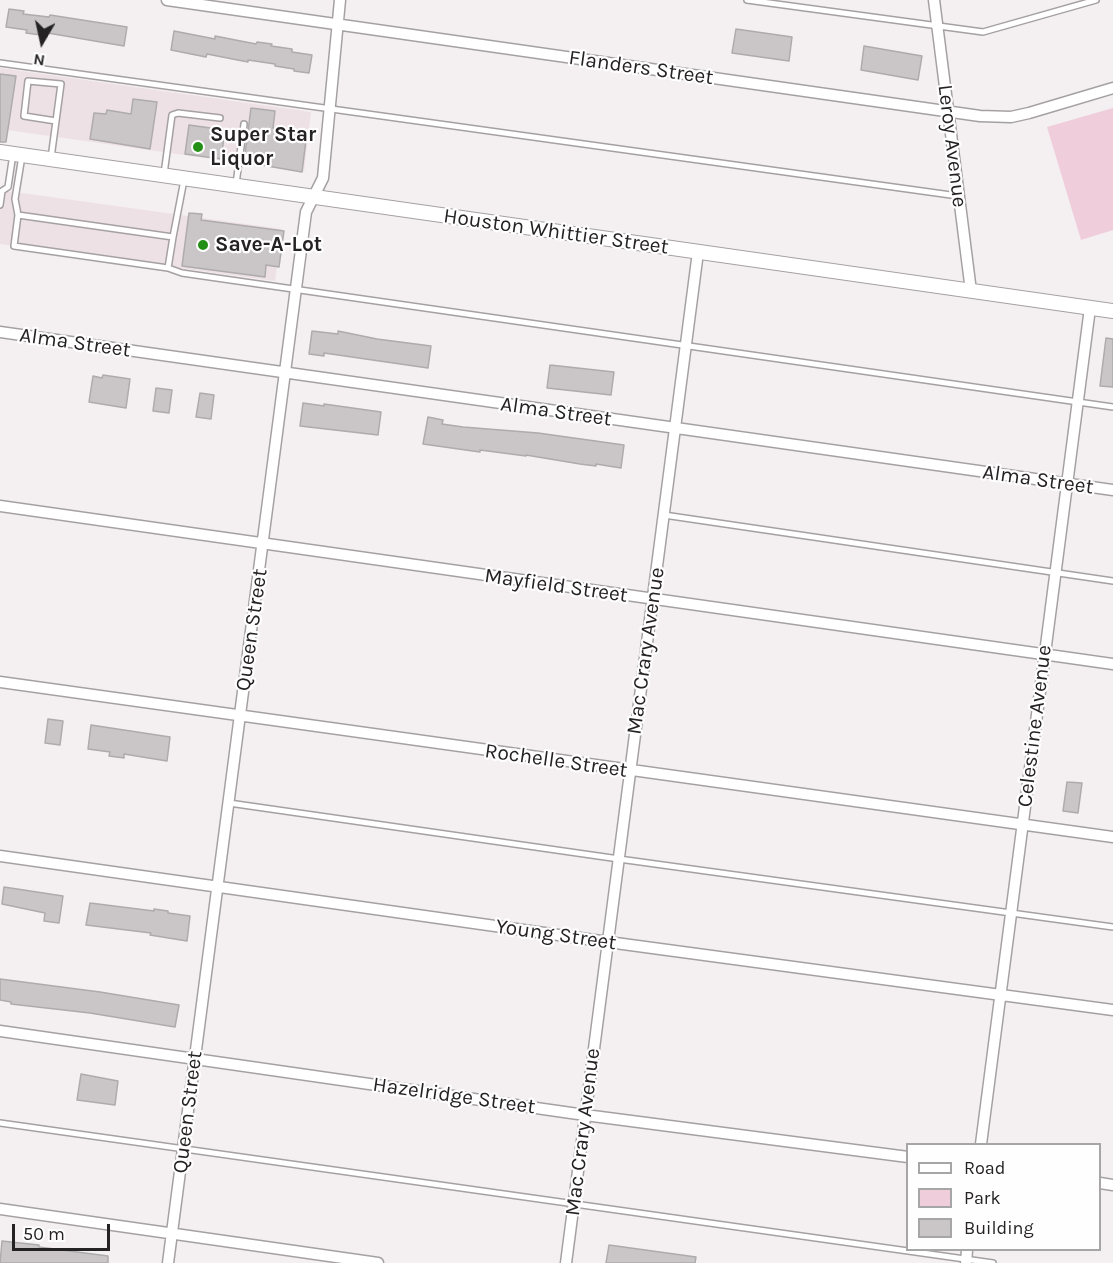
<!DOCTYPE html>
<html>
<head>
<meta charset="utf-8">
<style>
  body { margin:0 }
  #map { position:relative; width:1113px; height:1263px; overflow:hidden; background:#f4eff1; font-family:Karla,sans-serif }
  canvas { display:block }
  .legend { position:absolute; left:906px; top:1143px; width:195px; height:108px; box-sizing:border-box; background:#fffefe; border:2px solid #a7a6a6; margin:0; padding:8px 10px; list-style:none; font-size:18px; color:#242223 }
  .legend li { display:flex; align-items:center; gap:12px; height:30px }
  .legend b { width:30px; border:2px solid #a7a6a6 }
  .north { position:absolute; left:12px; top:12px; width:60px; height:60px; -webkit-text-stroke:4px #fffefe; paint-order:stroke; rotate:189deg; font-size:16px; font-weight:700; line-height:24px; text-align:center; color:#242223 }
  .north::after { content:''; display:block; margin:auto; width:21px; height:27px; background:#242223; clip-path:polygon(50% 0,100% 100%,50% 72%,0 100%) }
  .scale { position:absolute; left:12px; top:1224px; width:98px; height:27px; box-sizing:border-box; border:3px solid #242223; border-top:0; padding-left:8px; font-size:18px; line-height:21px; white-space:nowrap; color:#242223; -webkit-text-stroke:4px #fffefe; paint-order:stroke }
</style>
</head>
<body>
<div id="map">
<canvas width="1113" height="1263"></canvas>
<ul class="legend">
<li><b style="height:8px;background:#fff"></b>Road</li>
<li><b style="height:16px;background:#f0cddb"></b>Park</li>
<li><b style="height:16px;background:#cac6c7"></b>Building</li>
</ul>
<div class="north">N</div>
<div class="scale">50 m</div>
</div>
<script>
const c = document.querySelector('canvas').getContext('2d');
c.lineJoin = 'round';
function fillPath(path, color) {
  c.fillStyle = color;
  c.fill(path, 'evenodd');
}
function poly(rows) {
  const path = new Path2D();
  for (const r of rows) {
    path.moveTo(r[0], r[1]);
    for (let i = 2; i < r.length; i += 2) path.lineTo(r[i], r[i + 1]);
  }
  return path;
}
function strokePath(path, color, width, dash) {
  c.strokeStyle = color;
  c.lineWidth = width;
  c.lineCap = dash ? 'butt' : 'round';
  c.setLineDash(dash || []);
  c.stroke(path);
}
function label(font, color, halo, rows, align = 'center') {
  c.font = font + ' Karla,sans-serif';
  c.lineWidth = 4.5;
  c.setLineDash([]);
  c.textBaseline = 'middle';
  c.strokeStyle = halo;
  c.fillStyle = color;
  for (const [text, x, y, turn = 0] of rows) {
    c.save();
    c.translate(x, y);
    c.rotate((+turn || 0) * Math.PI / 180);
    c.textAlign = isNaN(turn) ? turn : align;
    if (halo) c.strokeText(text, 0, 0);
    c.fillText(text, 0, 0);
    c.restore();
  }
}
const built = poly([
  [0,68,311,112,304,172,0,129],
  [0,190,282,229,275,281,0,244]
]);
const green = poly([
  [1113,108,1113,230,1081,240,1047,127]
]);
const building = poly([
  [9,9,24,11,23,14,49,17,50,15,127,27,124,46,42,32,41,35,26,33,27,30,6,27,9,9],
  [736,29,792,37,789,61,732,53,736,29],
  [174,31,215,39,215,36,256,44,257,42,272,44,271,46,292,49,292,52,312,55,309,73,294,71,294,69,275,66,275,64,248,60,248,62,207,54,206,57,171,50,174,31],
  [864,46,922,56,918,80,861,70,864,46],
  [0,74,16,76,6,142,0,142,0,74],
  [133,99,157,102,150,149,90,139,94,113,106,114,107,110,131,114,133,99],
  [251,108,275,111,273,128,307,132,302,172,244,162,251,108],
  [189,125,225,130,221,159,185,154,189,125],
  [189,213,202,214,201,220,284,231,279,267,266,265,265,277,182,266,189,213],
  [312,331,338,334,338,331,377,339,431,346,428,368,324,353,324,356,309,354,312,331],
  [1106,338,1113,339,1113,387,1100,386,1106,338],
  [550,365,614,372,611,395,547,388,550,365],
  [103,375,130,379,126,408,89,402,93,376,102,378,103,375],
  [156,388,172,390,169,413,153,411,156,388],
  [200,393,214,395,211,419,196,417,200,393],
  [303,403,324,406,324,404,381,412,378,435,300,426,303,403],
  [428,417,443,420,442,424,463,427,538,433,624,445,621,468,596,464,596,466,580,464,526,455,526,456,480,450,480,452,423,444,428,417],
  [48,719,63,721,60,745,45,743,48,719],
  [91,725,170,737,167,761,124,754,124,758,109,756,110,752,88,749,91,725],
  [1067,782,1082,783,1078,813,1063,811,1067,782],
  [4,887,63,896,59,923,44,921,45,913,2,904,4,887],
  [90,903,154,911,154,909,168,911,168,913,190,916,187,941,150,935,151,933,86,925,90,903],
  [0,979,100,992,179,1005,175,1027,90,1013,11,1004,11,1002,0,1000,0,979],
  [81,1074,118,1081,115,1105,77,1100,81,1074],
  [2,1241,39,1245,39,1247,108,1256,108,1263,0,1263,2,1241],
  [609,1245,696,1257,695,1263,606,1263,609,1245]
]);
const service = poly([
  [747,0,983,32,1096,0],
  [0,63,958,196],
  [51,158,61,84,28,81,24,116,56,121],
  [164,174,172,115,178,113,220,118],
  [184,180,173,237,18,215,14,246,168,268,182,273,1113,407],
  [236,184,244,124],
  [0,205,2,191,8,187,13,154],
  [18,215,15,199,22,156],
  [168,268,173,237],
  [664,515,1113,581],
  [229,803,619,859,1113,927],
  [0,1123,993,1263]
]);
const minor = poly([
  [167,0,980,116,1011,117,1029,113,1113,88],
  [934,0,971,291],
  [0,332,1113,490],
  [0,506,1113,664],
  [0,682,1113,837],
  [0,856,608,942,1113,1010],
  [0,1031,585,1115,908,1157],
  [981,1144,1090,308],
  [1100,1183,1113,1185],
  [0,1209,378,1263],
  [168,1263,306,212,323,178,340,0],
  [566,1263,698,252],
  [966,1263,967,1250]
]);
const tertiary = poly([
  [0,152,1113,311]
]);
const markers = [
  [198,147,6,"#238f15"],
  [203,245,6,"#238f15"]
];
const streetNames = [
  ["Flanders Street",641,68,8],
  ["Leroy Avenue",952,146,83],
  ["Houston Whittier Street",556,232,8],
  ["Alma Street",75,343,8],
  ["Alma Street",556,412,8],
  ["Alma Street",1038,480,8],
  ["Mayfield Street",556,586,8],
  ["Queen Street",252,630,-82],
  ["Mac Crary Avenue",646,651,-82],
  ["Celestine Avenue",1035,726,-83],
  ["Rochelle Street",556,761,8],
  ["Young Street",556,935,8],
  ["Hazelridge Street",454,1096,8],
  ["Queen Street",188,1112,-83],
  ["Mac Crary Avenue",583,1132,-83]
];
const poiNames = [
  ["Super Star",210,135],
  ["Liquor",210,159],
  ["Save-A-Lot",215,245]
];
fillPath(built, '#eee1e6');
fillPath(green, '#f0cddb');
fillPath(building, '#cac6c7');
strokePath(building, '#aeabac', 1.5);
strokePath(service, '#a5a1a2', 8);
strokePath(minor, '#a5a1a2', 13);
strokePath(tertiary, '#a5a1a2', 16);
strokePath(service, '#fff', 5);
strokePath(minor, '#fff', 10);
strokePath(tertiary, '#fff', 14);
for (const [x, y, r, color] of markers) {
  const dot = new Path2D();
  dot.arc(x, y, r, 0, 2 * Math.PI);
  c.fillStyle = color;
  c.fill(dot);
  strokePath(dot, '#fffefe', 2);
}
label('21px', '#242223', '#fffefe', streetNames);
label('bold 21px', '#242223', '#fffefe', poiNames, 'left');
</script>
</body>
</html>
